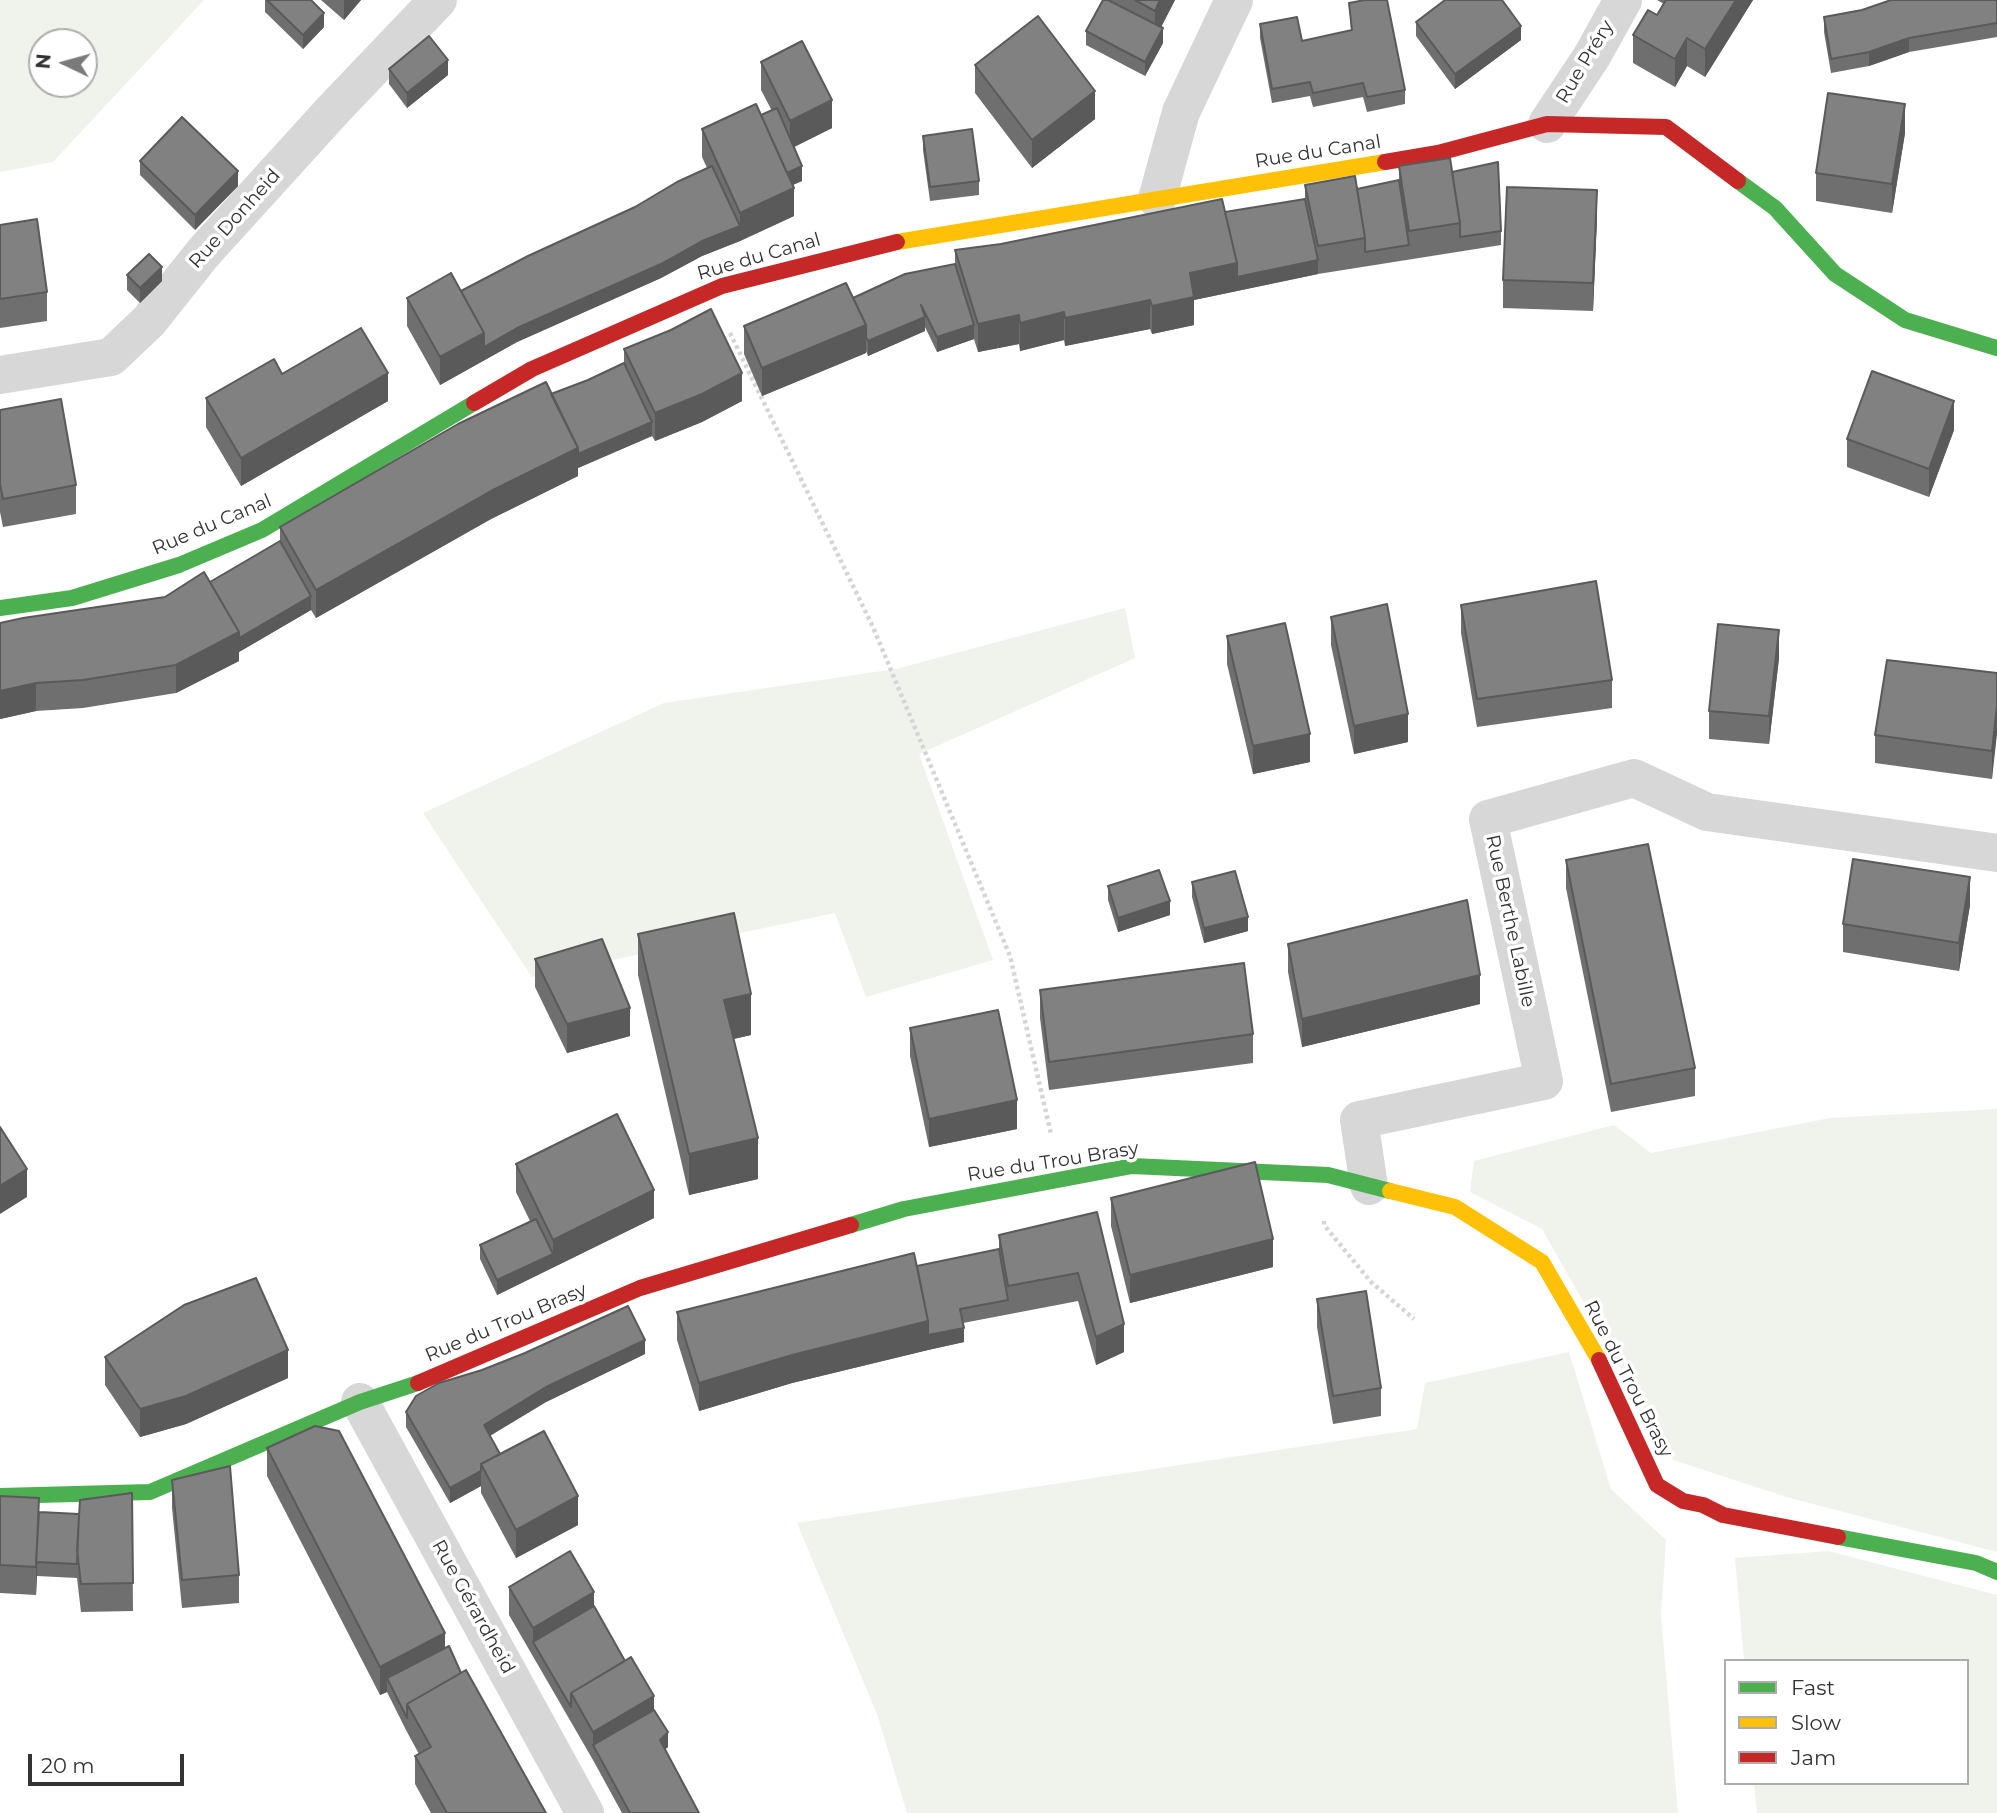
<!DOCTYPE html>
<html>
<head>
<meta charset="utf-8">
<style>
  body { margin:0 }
  #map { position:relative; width:1997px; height:1813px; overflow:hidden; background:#fff; font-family:Montserrat,sans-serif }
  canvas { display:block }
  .legend { position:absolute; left:1724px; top:1659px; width:245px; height:126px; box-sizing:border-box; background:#fff; border:2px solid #adadad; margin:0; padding:9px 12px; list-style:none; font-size:21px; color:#333 }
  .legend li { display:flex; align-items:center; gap:14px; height:35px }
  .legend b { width:35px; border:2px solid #adadad }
  .north { position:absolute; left:28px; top:28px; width:70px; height:70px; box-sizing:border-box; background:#fff; border:2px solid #adadad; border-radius:50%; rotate:275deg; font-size:19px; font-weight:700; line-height:28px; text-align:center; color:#333 }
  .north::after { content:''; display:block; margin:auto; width:24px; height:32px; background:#7a7a7a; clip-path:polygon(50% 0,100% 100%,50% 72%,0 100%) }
  .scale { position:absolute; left:28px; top:1754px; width:156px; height:32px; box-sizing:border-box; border:4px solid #333; border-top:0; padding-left:9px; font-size:21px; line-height:24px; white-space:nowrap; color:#333; -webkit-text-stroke:5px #fff; paint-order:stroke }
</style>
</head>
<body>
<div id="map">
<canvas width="1997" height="1813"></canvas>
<ul class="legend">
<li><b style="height:9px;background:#4caf50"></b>Fast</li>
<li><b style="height:9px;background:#ffc107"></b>Slow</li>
<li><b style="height:9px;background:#c62828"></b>Jam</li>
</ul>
<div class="north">N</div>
<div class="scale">20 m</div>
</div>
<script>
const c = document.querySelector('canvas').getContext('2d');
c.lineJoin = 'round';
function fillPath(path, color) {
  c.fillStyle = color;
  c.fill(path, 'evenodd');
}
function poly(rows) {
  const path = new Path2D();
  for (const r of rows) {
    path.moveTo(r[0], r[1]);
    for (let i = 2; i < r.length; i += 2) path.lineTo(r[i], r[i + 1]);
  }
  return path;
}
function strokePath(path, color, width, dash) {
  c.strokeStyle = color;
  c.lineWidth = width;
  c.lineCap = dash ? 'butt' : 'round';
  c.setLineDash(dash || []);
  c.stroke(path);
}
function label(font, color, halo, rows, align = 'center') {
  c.font = font + ' Montserrat,sans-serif';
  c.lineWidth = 7;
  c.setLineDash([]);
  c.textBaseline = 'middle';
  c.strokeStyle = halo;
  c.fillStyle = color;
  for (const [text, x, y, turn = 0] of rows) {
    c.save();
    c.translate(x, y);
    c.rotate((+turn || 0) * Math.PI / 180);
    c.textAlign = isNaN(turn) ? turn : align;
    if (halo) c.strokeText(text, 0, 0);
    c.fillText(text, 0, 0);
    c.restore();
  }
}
const green = poly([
  [0,0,204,0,53,162,0,172],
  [42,42,84,42,84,84,42,84],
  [1125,608,1135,658,919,754,993,960,866,997,835,913,532,977,423,813,664,703,896,669],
  [1997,1109,1997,1552,1790,1498,1673,1460,1542,1229,1470,1192,1474,1161,1614,1125,1651,1153,1830,1118],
  [1569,1352,1611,1489,1666,1540,1661,1616,1678,1813,907,1813,877,1714,797,1523,1417,1429,1425,1383],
  [1828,1551,1997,1595,1997,1813,1757,1813,1754,1783,1967,1783,1967,1661,1744,1661,1735,1558]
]);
const path = poly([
  [730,333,873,627,1010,956,1051,1134],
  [1324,1221,1324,1225,1371,1282,1414,1319]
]);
const street = poly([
  [1547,124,1592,56,1623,0],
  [1157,199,1181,112,1234,0],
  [0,375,111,357,149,321,204,252,333,110,438,0],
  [1369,1186,1359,1120,1544,1081,1488,819,1634,778,1707,812,1997,853],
  [360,1402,585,1813]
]);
const fast = poly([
  [1738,181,1775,208,1835,274,1905,320,1997,348],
  [0,608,72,598,179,565,262,530,474,403],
  [851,1225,904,1209,1132,1166,1328,1175,1390,1191],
  [0,1496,150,1492,360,1402,418,1383],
  [1838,1537,1976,1563,1997,1572]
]);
const slow = poly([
  [897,242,1385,162],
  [1390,1191,1455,1207,1542,1262,1599,1360]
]);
const jam = poly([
  [1385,162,1438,153,1547,124,1666,127,1738,181],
  [474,403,532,369,722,286,897,242],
  [1599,1360,1657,1485,1683,1501,1703,1505,1723,1515,1838,1537],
  [418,1383,640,1288,851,1225]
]);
const wall = poly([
  [265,0,311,0,324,27,303,49,265,12],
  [321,0,361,0,344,20],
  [1103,0,1175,0,1161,27,1163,43,1145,76,1086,45,1086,31],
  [1657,0,1753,0,1705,77,1687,66,1675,87,1633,63,1633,35,1657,15,1664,4],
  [1997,0,1997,37,1909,52,1869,66,1831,73,1824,32,1824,17],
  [1349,3,1405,90,1405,104,1367,112,1363,97,1313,107,1310,96,1272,103,1260,38,1260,24,1302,41,1351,30],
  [1416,22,1521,40,1455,89,1416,36],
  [761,62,832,128,794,147,802,181,793,185,794,216,740,241,702,256,661,278,517,342,440,385,407,326,407,298,461,291,635,207,707,168,702,157,702,129,761,115,772,111,761,90],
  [975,65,1095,119,1032,168,975,93],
  [389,69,448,75,407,108,389,84],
  [1905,133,1892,213,1816,201,1816,173],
  [923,136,979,181,979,195,930,201,923,150],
  [140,161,238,186,195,230,140,175],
  [1399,166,1452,172,1501,231,1501,245,1318,274,1194,300,1194,325,1152,334,1150,329,1065,346,1064,340,1020,351,1019,344,978,352,974,339,937,352,925,327,925,331,868,356,866,351,866,353,762,396,744,354,744,326,853,298,955,264,955,250,1225,212,1305,199,1305,185,1357,189,1399,180],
  [1597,218,1593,311,1503,308,1503,280],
  [0,225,47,292,47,321,0,328],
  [127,275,162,281,140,303,127,290],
  [624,349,742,401,702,422,655,441,652,436,578,468,578,476,491,519,316,618,311,610,239,652,239,661,176,693,83,708,36,711,0,719,0,623,165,597,210,582,280,541,280,527,551,394,588,380,624,363],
  [282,374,388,401,241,486,206,427,206,398],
  [0,410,76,485,76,514,3,527,0,512],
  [1954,430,1929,497,1847,467,1847,439],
  [1461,605,1612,680,1612,708,1477,727,1461,633],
  [1331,617,1408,742,1354,754,1331,645],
  [1227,636,1310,762,1253,774,1227,664],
  [1779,658,1769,744,1709,739,1709,711],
  [1997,673,1992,779,1875,763,1875,735],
  [1566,860,1695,1068,1695,1096,1611,1112,1566,888],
  [1192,882,1248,931,1204,943,1192,897],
  [1108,886,1170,915,1118,932,1108,900],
  [1970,905,1959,971,1843,952,1843,924],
  [638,934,751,1035,734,1039,758,1179,689,1195,638,975],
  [1288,944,1480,1004,1302,1047,1288,972],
  [535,959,630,1036,567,1053,535,987],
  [1040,990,1253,1034,1253,1063,1049,1090,1040,1018],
  [910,1028,1017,1129,929,1147,910,1056],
  [516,1164,654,1218,497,1295,480,1259,480,1245,530,1221,516,1192],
  [1111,1198,1273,1267,1130,1303,1111,1226],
  [1097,1212,1124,1352,1096,1365,1078,1301,963,1323,964,1342,928,1350,792,1383,699,1411,677,1340,677,1312,917,1266,999,1249,999,1235],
  [1317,1299,1381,1388,1381,1416,1333,1424,1317,1327],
  [645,1354,546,1402,490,1436,500,1454,578,1525,516,1558,481,1493,481,1486,450,1503,406,1427,406,1412],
  [105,1357,288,1378,186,1424,140,1437,105,1385],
  [267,1448,445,1648,461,1673,546,1813,431,1813,415,1784,415,1756,419,1754,407,1732,387,1692,380,1695,267,1476],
  [172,1480,239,1575,239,1603,182,1608,172,1508],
  [132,1493,133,1611,81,1612,77,1578,37,1576,36,1595,0,1593,0,1496,39,1512,79,1514],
  [509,1587,594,1606,654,1710,668,1747,665,1749,699,1813,622,1813,593,1760,509,1615]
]);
const shadedWall = poly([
  [344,0,361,0,344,20],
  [1160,0,1175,0,1155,39,1155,11],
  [1736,0,1753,0,1705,77,1705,49],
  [324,13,324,27,303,49,303,35],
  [1521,26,1521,40,1455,89,1455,74],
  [1163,28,1163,43,1145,76,1145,62],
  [1687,38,1687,66,1675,87,1675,59],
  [1909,38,1909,52,1869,66,1869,52],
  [448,60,448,75,407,108,407,93],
  [1095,91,1095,119,1032,168,1032,140],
  [832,100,832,128,790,149,790,121],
  [1905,104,1905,133,1892,213,1892,184],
  [802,166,802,181,782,189,782,175],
  [238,171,238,186,195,230,195,215],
  [794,188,794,216,740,241,702,256,661,278,517,342,440,385,440,357,484,333,517,328,702,241,740,226,740,213],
  [1597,190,1597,218,1593,311,1593,283],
  [1318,260,1318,274,1194,300,1194,325,1152,334,1152,306,1190,273,1237,263],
  [162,267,162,281,140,303,140,288],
  [1150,300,1150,329,1065,346,1065,318],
  [1064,312,1064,340,1020,351,1020,323],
  [1019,315,1019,344,978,352,978,324],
  [925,317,925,331,868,356,868,341],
  [866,325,866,353,762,396,762,368],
  [974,325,974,339,937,352,937,337],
  [388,373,388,401,241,486,241,458],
  [742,373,742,401,702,422,655,441,655,413],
  [1954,401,1954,430,1929,497,1929,469],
  [652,422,652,436,578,468,578,476,491,519,316,618,316,590,491,491,578,448],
  [311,596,311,610,239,652,239,661,176,693,176,665],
  [1779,630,1779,658,1769,744,1769,716],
  [36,683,36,711,0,719,0,691],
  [1997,705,1997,734,1992,779,1992,751],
  [1408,714,1408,742,1354,754,1354,726],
  [1310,734,1310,762,1253,774,1253,746],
  [1970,877,1970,905,1959,971,1959,943],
  [1170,901,1170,915,1118,932,1118,918],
  [1248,917,1248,931,1204,943,1204,928],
  [1480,975,1480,1004,1302,1047,1302,1019],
  [751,994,751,1035,724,1041,724,1000],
  [630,1008,630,1036,567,1053,567,1024],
  [1017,1100,1017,1129,929,1147,929,1119],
  [758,1138,758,1179,689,1195,689,1154],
  [27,1169,27,1197,0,1214,0,1186],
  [654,1190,654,1218,497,1295,497,1280,553,1254,553,1240],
  [1273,1239,1273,1267,1130,1303,1130,1275],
  [928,1321,964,1328,964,1342,928,1350,792,1383,699,1411,699,1383,792,1355],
  [1124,1324,1124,1352,1096,1365,1096,1337],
  [645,1340,645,1354,546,1402,484,1439,484,1425,546,1387],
  [288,1350,288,1378,186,1424,140,1437,140,1409],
  [481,1471,481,1486,450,1503,450,1488],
  [578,1496,578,1525,516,1558,516,1530],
  [39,1498,39,1526,36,1595,36,1567],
  [594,1592,594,1620,533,1642,533,1628],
  [445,1633,445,1661,387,1678,387,1692,380,1695,380,1667],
  [654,1696,654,1724,593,1745,593,1732],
  [668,1732,668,1747,660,1754,660,1740]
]);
const building = poly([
  [267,0,311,0,324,13,303,35,267,0],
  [1103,0,1108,0,1163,28,1145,62,1086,31,1103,0],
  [1135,0,1160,0,1155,11,1135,0],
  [1365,0,1387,0,1405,90,1367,97,1363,83,1313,93,1310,82,1272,89,1260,24,1297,17,1302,41,1352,30,1349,3,1365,0],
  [1445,0,1502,0,1521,26,1455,74,1416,22,1445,0],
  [1666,0,1736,0,1705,49,1687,38,1675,59,1633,35,1648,10,1657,15,1666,0],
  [1891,0,1997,0,1997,23,1909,38,1869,52,1831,59,1824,17,1862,10,1891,0],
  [1038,16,1095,91,1032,140,975,65,1038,16],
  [429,36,448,60,407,93,389,69,429,36],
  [802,41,832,100,790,121,761,62,802,41],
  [1828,93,1905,104,1892,184,1816,173,1828,93],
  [756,104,794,188,740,213,702,129,756,104],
  [777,108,802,166,787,173,761,115,777,108],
  [182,117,238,171,195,215,140,161,182,117],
  [972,129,979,181,930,187,923,136,972,129],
  [1450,158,1460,223,1409,231,1399,166,1450,158],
  [1498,162,1501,231,1460,237,1460,223,1452,172,1498,162],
  [712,166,740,226,702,241,661,264,517,328,484,347,484,333,461,291,528,256,635,207,677,182,712,166],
  [1355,176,1365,238,1318,246,1305,185,1355,176],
  [1399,180,1409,245,1365,252,1365,238,1357,189,1399,180],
  [1507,187,1597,190,1593,283,1503,280,1507,187],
  [1222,199,1237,263,1190,273,1194,297,1152,306,1150,300,1065,318,1064,312,1020,323,1019,315,978,324,955,250,1001,244,1222,199],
  [1305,199,1318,260,1237,277,1237,263,1225,212,1305,199],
  [37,219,47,292,0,299,0,225,37,219],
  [149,254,162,267,140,288,127,275,149,254],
  [955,264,974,325,937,337,921,305,925,317,868,341,866,337,866,325,853,298,905,274,955,264],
  [451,273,484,333,440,357,407,298,451,273],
  [846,283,866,325,762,368,744,326,846,283],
  [711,309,742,373,702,394,655,413,624,349,671,330,711,309],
  [361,328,388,373,241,458,206,398,274,359,282,374,361,328],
  [624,363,652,422,578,454,578,448,551,394,588,380,624,363],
  [1872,371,1954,401,1929,469,1847,439,1872,371],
  [546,382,578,448,491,491,316,590,280,527,458,424,546,382],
  [61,399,76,485,3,499,0,484,0,410,61,399],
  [280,541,311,596,239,638,239,632,210,582,280,541],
  [204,572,239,632,176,665,83,680,36,683,0,691,0,623,23,618,165,597,204,572],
  [1596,581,1612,680,1477,699,1461,605,1596,581],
  [1387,604,1408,714,1354,726,1331,617,1387,604],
  [1285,623,1310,734,1253,746,1227,636,1285,623],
  [1718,624,1779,630,1769,716,1709,711,1718,624],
  [1887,660,1997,673,1997,705,1992,751,1875,735,1887,660],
  [1648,844,1695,1068,1611,1084,1566,860,1648,844],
  [1853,859,1970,877,1959,943,1843,924,1853,859],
  [1159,870,1170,901,1118,918,1108,886,1159,870],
  [1235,871,1248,917,1204,928,1192,882,1235,871],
  [1467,900,1480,975,1302,1019,1288,944,1467,900],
  [734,913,751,994,724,1000,758,1138,689,1154,638,934,734,913],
  [602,939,630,1008,567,1024,535,959,602,939],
  [1244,963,1253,1034,1049,1062,1040,990,1244,963],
  [998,1010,1017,1100,929,1119,910,1028,998,1010],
  [617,1114,654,1190,553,1240,516,1164,617,1114],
  [0,1127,27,1169,0,1186,0,1127],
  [1255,1162,1273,1239,1130,1275,1111,1198,1255,1162],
  [1097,1212,1124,1324,1096,1337,1078,1273,1008,1286,999,1235,1097,1212],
  [536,1219,553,1254,497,1280,480,1245,536,1219],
  [999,1249,1008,1300,960,1309,964,1328,928,1335,928,1321,917,1266,999,1249],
  [914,1253,928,1321,792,1355,699,1383,677,1312,914,1253],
  [256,1278,288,1350,186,1396,140,1409,105,1357,184,1305,256,1278],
  [1366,1291,1381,1388,1333,1396,1317,1299,1366,1291],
  [628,1306,645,1340,546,1387,484,1425,500,1454,481,1464,481,1471,450,1488,406,1412,416,1396,439,1383,482,1370,525,1353,628,1306],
  [315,1426,339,1431,445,1633,380,1667,267,1448,315,1426],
  [544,1431,578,1496,516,1530,481,1464,544,1431],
  [230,1466,239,1575,182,1580,172,1480,230,1466],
  [132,1493,133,1583,81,1584,77,1550,80,1500,132,1493],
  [0,1496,39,1498,36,1567,0,1565,0,1496],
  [39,1512,79,1514,77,1564,36,1562,39,1512],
  [570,1551,594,1592,533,1628,509,1587,570,1551],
  [594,1606,625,1661,571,1693,571,1707,533,1642,594,1606],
  [449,1646,461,1673,407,1704,407,1718,387,1678,449,1646],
  [631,1657,654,1696,593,1732,571,1693,631,1657],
  [466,1670,546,1813,447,1813,415,1756,431,1747,407,1704,466,1670],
  [654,1710,668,1732,660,1740,699,1813,630,1813,593,1745,654,1710]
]);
const streetNames = [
  ["Rue Préry",1585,62,-59],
  ["Rue du Canal",1318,152,-9],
  ["Rue Donheid",235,219,-48],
  ["Rue du Canal",759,257,-16],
  ["Rue du Canal",212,525,-23],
  ["Rue Berthe Labille",1510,921,78],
  ["Rue du Trou Brasy",1053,1162,-9],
  ["Rue du Trou Brasy",506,1323,-23],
  ["Rue du Trou Brasy",1628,1379,63],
  ["Rue Gérardheid",473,1607,61]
];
fillPath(green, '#f0f3ec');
strokePath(path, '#d5d5d5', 4.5, [3.5, 3.5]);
strokePath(street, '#d7d7d7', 38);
strokePath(fast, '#4caf50', 16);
strokePath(slow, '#ffc107', 16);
strokePath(jam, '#c62828', 16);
fillPath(wall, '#6f6f6f');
fillPath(shadedWall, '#5a5a5a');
fillPath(building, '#818181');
strokePath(building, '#5a5a5a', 2);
label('19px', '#333', '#fff', streetNames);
</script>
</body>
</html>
